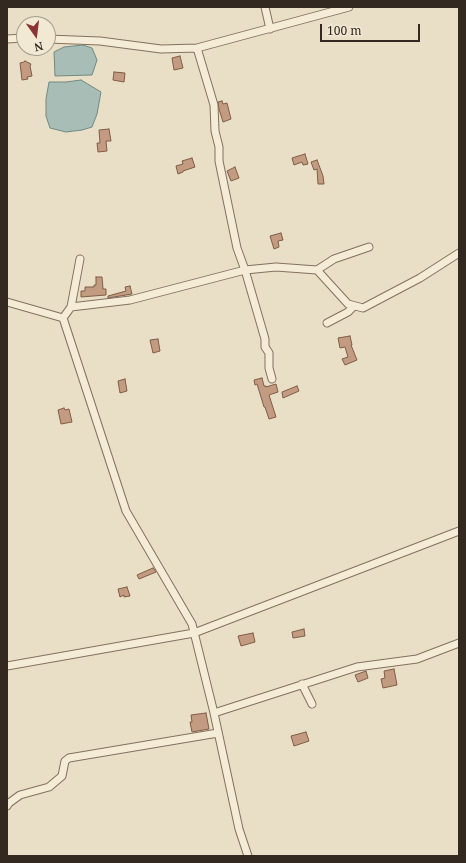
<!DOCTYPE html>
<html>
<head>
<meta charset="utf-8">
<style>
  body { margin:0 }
  #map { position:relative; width:466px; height:863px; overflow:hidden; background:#e9dec6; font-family:"Noto Serif",serif }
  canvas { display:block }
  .frame { position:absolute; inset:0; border:8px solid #342920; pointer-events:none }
  .north { position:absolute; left:16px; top:16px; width:40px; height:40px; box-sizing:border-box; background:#f1e9d4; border:1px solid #a59c8c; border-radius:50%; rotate:166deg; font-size:11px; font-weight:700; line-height:16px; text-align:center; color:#342920 }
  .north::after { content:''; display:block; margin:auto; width:14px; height:18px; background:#8a3435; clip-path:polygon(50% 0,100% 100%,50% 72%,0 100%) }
  .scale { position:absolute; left:320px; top:24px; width:100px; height:18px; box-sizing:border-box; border:2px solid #342920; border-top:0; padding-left:5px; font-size:12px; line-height:14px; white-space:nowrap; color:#342920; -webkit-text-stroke:3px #f1e9d4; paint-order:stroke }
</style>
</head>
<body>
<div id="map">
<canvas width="466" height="863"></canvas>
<div class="frame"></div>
<div class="north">N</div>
<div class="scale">100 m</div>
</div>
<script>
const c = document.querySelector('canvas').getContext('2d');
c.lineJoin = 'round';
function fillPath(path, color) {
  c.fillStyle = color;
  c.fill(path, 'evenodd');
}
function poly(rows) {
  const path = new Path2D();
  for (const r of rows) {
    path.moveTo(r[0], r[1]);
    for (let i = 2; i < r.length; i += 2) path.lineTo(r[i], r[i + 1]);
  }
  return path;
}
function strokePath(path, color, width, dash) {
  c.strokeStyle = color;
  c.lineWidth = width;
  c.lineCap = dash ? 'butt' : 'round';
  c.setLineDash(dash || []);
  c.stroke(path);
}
const water = poly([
  [83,45,92,48,97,60,92,75,55,76,54,52,64,47,83,45],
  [81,80,101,92,97,114,92,127,82,130,66,132,50,128,46,116,46,99,49,82,66,82,81,80]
]);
const building = poly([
  [180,56,183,68,174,70,172,58,180,56],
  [25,61,31,64,30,66,32,76,27,77,28,79,22,80,20,63,24,62,25,61],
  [114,72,125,73,124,82,113,80,114,72],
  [222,101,223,104,227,103,231,119,223,122,219,109,218,102,222,101],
  [109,129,111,141,106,141,107,151,98,152,97,143,100,143,99,130,109,129],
  [305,154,308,164,303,165,302,162,294,165,292,158,305,154],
  [192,158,195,167,183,171,183,172,178,174,176,166,183,164,182,161,192,158],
  [317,160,323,176,324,184,318,184,317,169,314,170,311,162,317,160],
  [235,167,239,178,231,181,227,171,235,167],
  [281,233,283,240,278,241,279,247,274,249,270,236,281,233],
  [96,277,102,277,103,289,106,289,106,295,81,297,81,291,85,291,85,287,94,287,94,285,96,285,96,277],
  [130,286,132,294,108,298,108,296,126,291,125,287,130,286],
  [350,336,352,345,351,345,357,360,345,365,342,359,348,357,345,347,340,348,338,338,350,336],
  [158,339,160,351,153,353,150,340,158,339],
  [262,378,264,386,266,386,266,387,276,384,278,392,269,395,276,417,269,419,265,407,264,407,261,397,257,384,255,385,254,380,262,378],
  [125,379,127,391,120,393,118,381,125,379],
  [297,386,299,391,283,398,282,392,297,386],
  [64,408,65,410,69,409,72,422,61,424,58,410,64,408],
  [153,568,156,572,139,579,137,575,153,568],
  [127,587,130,596,124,597,124,595,120,597,118,589,127,587],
  [304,629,305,636,293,638,292,632,304,629],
  [253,633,255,642,241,646,238,636,253,633],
  [394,669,397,685,383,688,381,679,385,678,384,671,394,669],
  [366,671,368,678,358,682,355,675,366,671],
  [206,713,209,729,192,732,190,722,192,722,191,715,206,713],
  [306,732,309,741,294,746,291,736,306,732]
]);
const minor = poly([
  [265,7,270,29],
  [7,39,24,38],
  [48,39,100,41,161,49,197,48,349,7],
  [197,48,214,105,215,131,219,147,219,161,237,248,245,270,265,339,265,347,269,353,269,368,272,379],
  [317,270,348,304,363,308,420,278,459,253],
  [7,302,63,318,126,511,192,624,214,713,239,829,248,856],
  [71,307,130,300,245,270,276,267,317,270,334,259,369,247],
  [63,318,71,307,80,259],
  [327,323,348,312,354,306],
  [7,666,194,633,459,531],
  [302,684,312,704],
  [214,713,357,667,417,659,459,643],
  [7,806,9,803,20,795,49,787,62,776,65,761,69,758,218,733]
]);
fillPath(water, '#a7bdb6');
strokePath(water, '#6f8a83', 1);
fillPath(building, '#c39b80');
strokePath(building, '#7f5c46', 1);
strokePath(minor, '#82715e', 9);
strokePath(minor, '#f5ecd8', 7);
</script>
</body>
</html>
